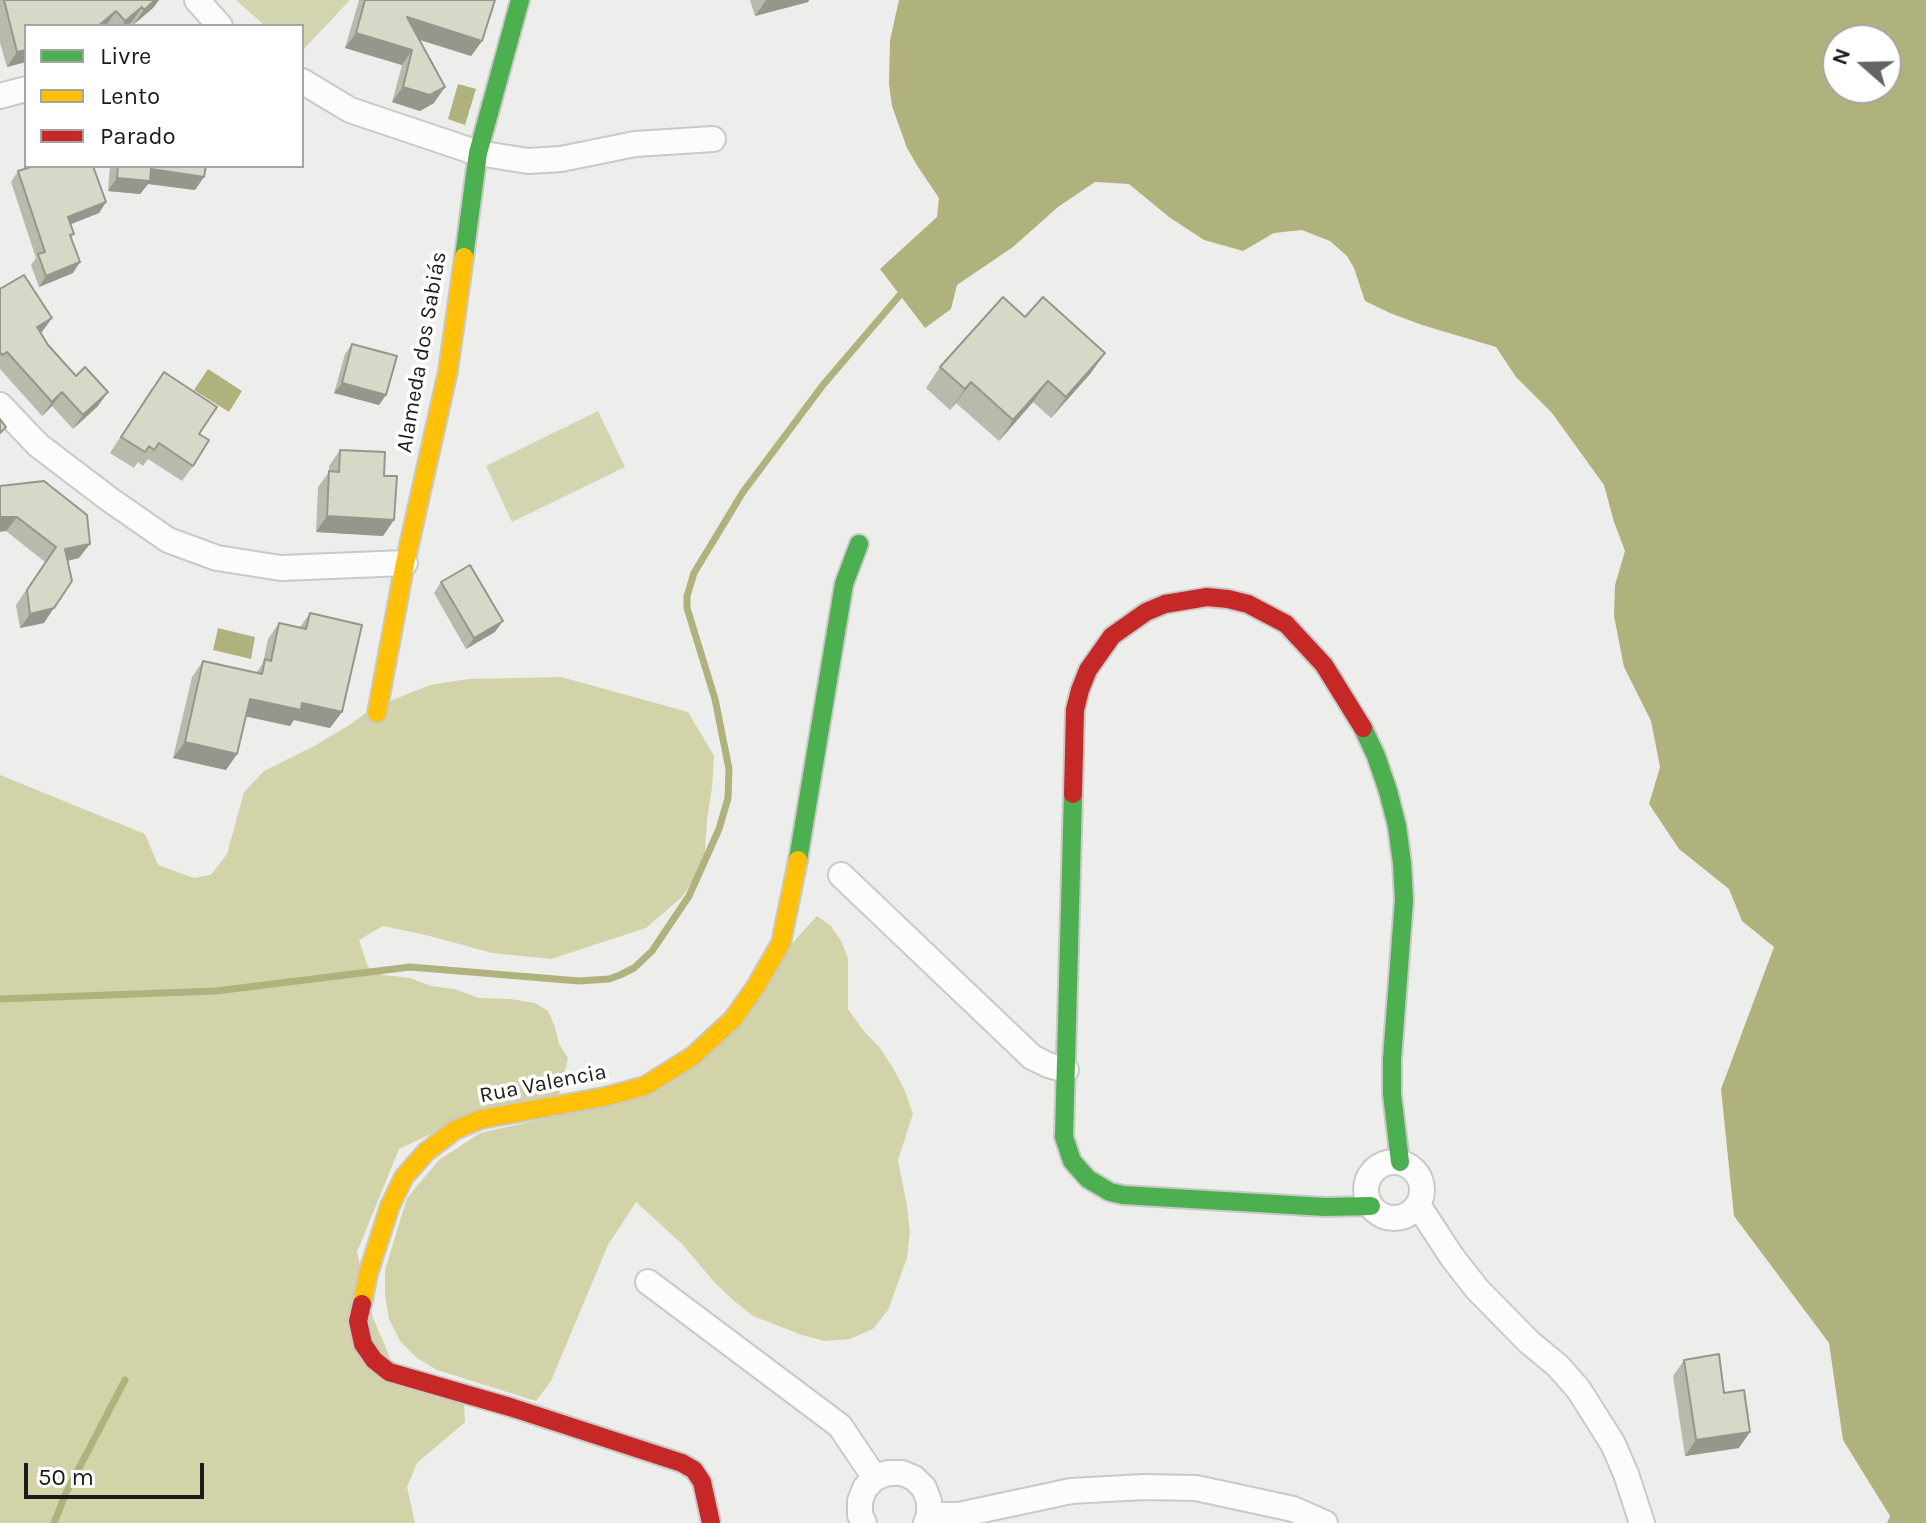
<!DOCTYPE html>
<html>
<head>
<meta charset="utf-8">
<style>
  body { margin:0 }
  #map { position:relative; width:1926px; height:1523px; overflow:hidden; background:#edeeeb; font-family:Karla,sans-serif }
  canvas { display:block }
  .legend { position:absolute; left:24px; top:24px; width:280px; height:144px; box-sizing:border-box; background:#fff; border:2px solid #a4a4a3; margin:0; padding:10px 14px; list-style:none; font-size:24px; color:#1b1b19 }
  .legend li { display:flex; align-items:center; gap:16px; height:40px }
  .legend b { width:40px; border:2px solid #a4a4a3 }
  .north { position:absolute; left:1822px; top:24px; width:80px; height:80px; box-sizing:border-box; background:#fff; border:2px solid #a4a4a3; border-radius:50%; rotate:290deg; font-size:22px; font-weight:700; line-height:32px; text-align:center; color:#1b1b19 }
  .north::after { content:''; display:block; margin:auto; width:28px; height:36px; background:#646562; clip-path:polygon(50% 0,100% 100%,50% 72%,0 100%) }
  .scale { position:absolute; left:24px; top:1463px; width:180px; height:36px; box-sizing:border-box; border:4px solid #1b1b19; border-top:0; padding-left:10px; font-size:24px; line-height:28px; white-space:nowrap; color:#1b1b19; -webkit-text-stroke:6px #fff; paint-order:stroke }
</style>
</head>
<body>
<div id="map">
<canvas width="1926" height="1523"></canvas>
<ul class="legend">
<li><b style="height:10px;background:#4caf50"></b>Livre</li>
<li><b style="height:10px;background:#ffc107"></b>Lento</li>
<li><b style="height:10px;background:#c62828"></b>Parado</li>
</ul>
<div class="north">N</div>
<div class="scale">50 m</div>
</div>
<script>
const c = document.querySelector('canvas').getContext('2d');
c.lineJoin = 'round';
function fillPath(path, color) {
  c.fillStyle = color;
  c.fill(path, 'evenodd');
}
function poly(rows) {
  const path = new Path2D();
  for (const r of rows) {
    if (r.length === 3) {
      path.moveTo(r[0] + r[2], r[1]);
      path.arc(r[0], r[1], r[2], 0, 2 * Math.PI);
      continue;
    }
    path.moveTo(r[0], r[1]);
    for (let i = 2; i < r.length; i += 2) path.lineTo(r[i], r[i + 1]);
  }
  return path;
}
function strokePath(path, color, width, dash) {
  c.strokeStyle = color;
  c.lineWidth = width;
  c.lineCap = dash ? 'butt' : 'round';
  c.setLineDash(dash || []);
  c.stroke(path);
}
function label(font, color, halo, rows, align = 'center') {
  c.font = font + ' Karla,sans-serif';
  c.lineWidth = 7;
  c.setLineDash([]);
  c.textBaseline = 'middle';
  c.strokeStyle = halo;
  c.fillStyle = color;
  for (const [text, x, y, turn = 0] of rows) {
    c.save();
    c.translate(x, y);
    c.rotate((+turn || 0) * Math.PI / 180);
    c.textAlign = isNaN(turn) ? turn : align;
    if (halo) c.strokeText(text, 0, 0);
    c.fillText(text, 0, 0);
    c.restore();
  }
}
const green = poly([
  [236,0,350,0,302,51,302,26,265,26],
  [598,411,625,467,512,522,486,466]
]);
const forest = poly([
  [561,677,688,712,714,756,712,788,707,819,704,864,682,897,646,928,551,959,492,953,426,935,383,926,359,940,368,967,383,975,410,978,431,986,454,989,479,998,511,999,535,1003,548,1011,555,1027,559,1044,568,1058,558,1100,465,1118,399,1149,357,1252,373,1318,391,1360,464,1403,465,1422,417,1463,407,1487,415,1523,0,1523,0,775,145,834,158,865,194,878,211,875,227,854,244,792,264,771,316,745,351,724,371,709,430,685,469,679],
  [817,916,831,926,841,941,848,958,848,1009,863,1030,880,1048,893,1068,905,1091,913,1114,898,1160,907,1206,910,1232,907,1258,888,1310,873,1329,850,1339,825,1341,802,1335,753,1316,733,1300,715,1283,682,1244,636,1202,608,1245,551,1381,536,1401,437,1370,417,1358,400,1341,389,1319,385,1294,385,1270,407,1198,439,1160,480,1133,654,1094]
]);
const water = poly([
  [899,0,1926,0,1926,1523,1887,1523,1890,1516,1843,1440,1829,1343,1734,1216,1721,1089,1774,947,1742,921,1729,889,1679,849,1649,804,1660,767,1651,721,1624,667,1614,616,1615,585,1625,551,1614,522,1604,485,1552,413,1516,377,1496,347,1422,325,1390,313,1365,301,1354,268,1347,256,1330,241,1302,230,1274,233,1243,251,1204,240,1169,217,1129,184,1095,182,1058,207,1013,247,957,285,951,309,925,328,880,269,937,217,939,198,918,167,907,148,892,106,889,84,890,40],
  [1838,40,1886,40,1886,88,1838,88],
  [458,84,476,89,465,125,448,119],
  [208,369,242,391,229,412,194,390],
  [218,628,255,637,251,659,213,650]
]);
const stream = poly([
  [0,999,216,991,410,967,579,981,609,979,620,975,634,968,652,951,689,896,719,829,728,798,729,769,715,699,687,608,687,596,694,573,743,492,823,385,899,296],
  [54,1523,66,1493,125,1380]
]);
const street = poly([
  [197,0,220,26],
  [302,81,350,110,478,153,528,161,561,159,635,144,713,139],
  [0,96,26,89],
  [0,405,38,445,109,499,168,540,217,558,281,568,405,563],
  [841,875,1032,1057,1048,1065,1066,1070],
  [1394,1190,28],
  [1418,1205,1452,1257,1477,1289,1529,1342,1558,1366,1579,1390,1613,1444,1626,1474,1642,1523],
  [648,1282,840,1426,875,1478],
  [929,1515,959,1515,1071,1491,1144,1487,1196,1488,1293,1509,1325,1523],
  [864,1523,860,1515,860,1501,865,1488,875,1478,888,1473,902,1473,914,1478,924,1488,929,1501,929,1515,926,1523]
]);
const fast = poly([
  [464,257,478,153,520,0],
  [1363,728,1376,756,1388,791,1397,826,1402,863,1404,900,1392,1059,1392,1094,1400,1162],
  [1073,794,1064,1137,1072,1161,1088,1179,1110,1192,1123,1195,1325,1207,1371,1206],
  [798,860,844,584,859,544]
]);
const slow = poly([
  [377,713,405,563,448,371,464,257],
  [362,1304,368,1274,390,1206,404,1177,426,1152,455,1130,481,1119,604,1097,645,1086,693,1056,733,1019,755,988,781,943,798,860]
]);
const jam = poly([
  [1073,794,1075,710,1080,690,1088,670,1112,636,1146,612,1165,604,1207,597,1228,599,1248,604,1286,624,1324,665,1363,728],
  [362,1304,358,1321,363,1344,374,1360,389,1372,510,1407,682,1463,694,1470,702,1482,711,1523]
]);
const wall = poly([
  [0,0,159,0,153,8,133,25,131,23,127,26,26,26,26,62,7,67,0,43],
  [359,0,495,0,482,41,471,56,419,40,434,103,420,111,392,102,402,65,345,48],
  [750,0,809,0,808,2,755,16],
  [110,166,206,166,195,190,148,184,140,194,108,191],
  [18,171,106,202,99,213,71,224,74,234,71,238,73,273,39,287,31,265,36,258,11,182],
  [0,289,52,318,40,333,48,345,98,406,73,429,52,406,42,416,0,369],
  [1025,317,1105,353,1090,374,1051,418,1033,402,999,441,956,403,950,410,926,388,940,367],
  [352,344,386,395,379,405,334,393,345,354],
  [152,388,199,434,193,466,182,481,148,459,143,466,138,462,134,468,110,453],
  [340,450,384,476,383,536,316,532,318,487,329,472,329,466],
  [0,486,79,558,67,561,44,623,20,628,16,605,45,562,6,531],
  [441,582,495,632,466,649,434,593],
  [310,613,342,712,330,728,294,720,290,726,246,716,237,754,226,770,173,758,192,677,203,661,256,673,263,663,268,639,279,623,300,627],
  [1684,1360,1724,1393,1739,1448,1685,1456,1673,1376]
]);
const shadedWall = poly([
  [155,0,159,0,153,8,133,25,144,10],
  [766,0,809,0,808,2,755,16],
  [142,7,131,23,127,26,122,26,125,21],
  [116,11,106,26,98,26],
  [407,17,482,41,471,56,396,32],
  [356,33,412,50,402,65,345,48],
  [26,50,26,62,7,67,17,52],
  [403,87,445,87,434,103,420,111,392,102],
  [151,169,204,177,195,190,148,184,140,194,108,191,117,178],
  [106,202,99,213,61,228,68,217],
  [80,262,73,273,39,287,46,276],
  [52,318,42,332,27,341,37,327],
  [1105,353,1090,374,1051,418,1066,397],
  [1048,381,1033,402,999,441,1013,420],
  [971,382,956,403,950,410,965,389],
  [342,383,386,395,379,405,334,393],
  [62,392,52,406,42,416,52,402],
  [108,392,98,406,73,429,83,415],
  [327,516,394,520,383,536,316,532],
  [0,517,17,517,6,531,0,532],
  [90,544,79,558,54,564,65,549],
  [54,608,44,623,20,628,30,614],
  [503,621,495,632,466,649,474,638],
  [250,699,302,703,342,712,330,728,294,720,290,726,239,715],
  [185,742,237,754,226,770,173,758],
  [1750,1432,1739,1448,1685,1456,1696,1440]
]);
const building = poly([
  [4,0,155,0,144,10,142,7,125,21,116,11,98,26,26,26,26,50,17,52,4,0],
  [365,0,495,0,482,41,407,17,445,87,430,95,403,87,412,50,356,33,365,0],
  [34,166,93,166,106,202,68,217,74,234,70,235,80,262,46,276,38,254,45,252,18,171,34,166],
  [118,166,206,166,204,177,151,169,150,181,117,178,118,166],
  [24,275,52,318,37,327,48,345,76,376,85,367,108,392,83,415,62,392,52,402,7,352,2,355,0,352,0,289,24,275],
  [1003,297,1025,317,1043,297,1105,353,1066,397,1048,381,1013,420,971,382,965,389,940,367,1003,297],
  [352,344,397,356,386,395,342,383,352,344],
  [164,372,217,407,199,434,209,440,193,466,159,443,154,450,149,446,145,452,121,437,164,372],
  [0,419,6,427,0,433,0,419],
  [340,450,385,452,384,476,397,476,394,520,327,516,329,471,339,472,340,450],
  [44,481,87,515,90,544,65,549,72,581,54,608,30,614,27,590,56,547,17,517,0,517,0,486,44,481],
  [470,565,503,621,474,638,441,582,470,565],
  [310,613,362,625,342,712,302,703,301,710,250,699,237,754,185,742,203,661,262,674,265,659,271,661,279,623,306,629,310,613],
  [1719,1354,1724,1393,1744,1390,1750,1432,1696,1440,1684,1360,1719,1354]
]);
const streetNames = [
  ["Alameda dos Sabiás",422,352,-80],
  ["Rua Valencia",543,1084,-11]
];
fillPath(green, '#d3d5b1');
fillPath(forest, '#d2d3a8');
fillPath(water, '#b0b27d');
strokePath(stream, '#b0b27d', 7);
strokePath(street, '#c9c9c7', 28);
strokePath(fast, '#c9c9c7', 22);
strokePath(slow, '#c9c9c7', 22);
strokePath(jam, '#c9c9c7', 22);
strokePath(street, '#fcfcfc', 24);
strokePath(fast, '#4caf50', 18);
strokePath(slow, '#ffc107', 18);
strokePath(jam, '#c62828', 18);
fillPath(wall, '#b9baac');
fillPath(shadedWall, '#96978c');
fillPath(building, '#d7d8c8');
strokePath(building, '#96978c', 2);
label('22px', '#1b1b19', '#fff', streetNames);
</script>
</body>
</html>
